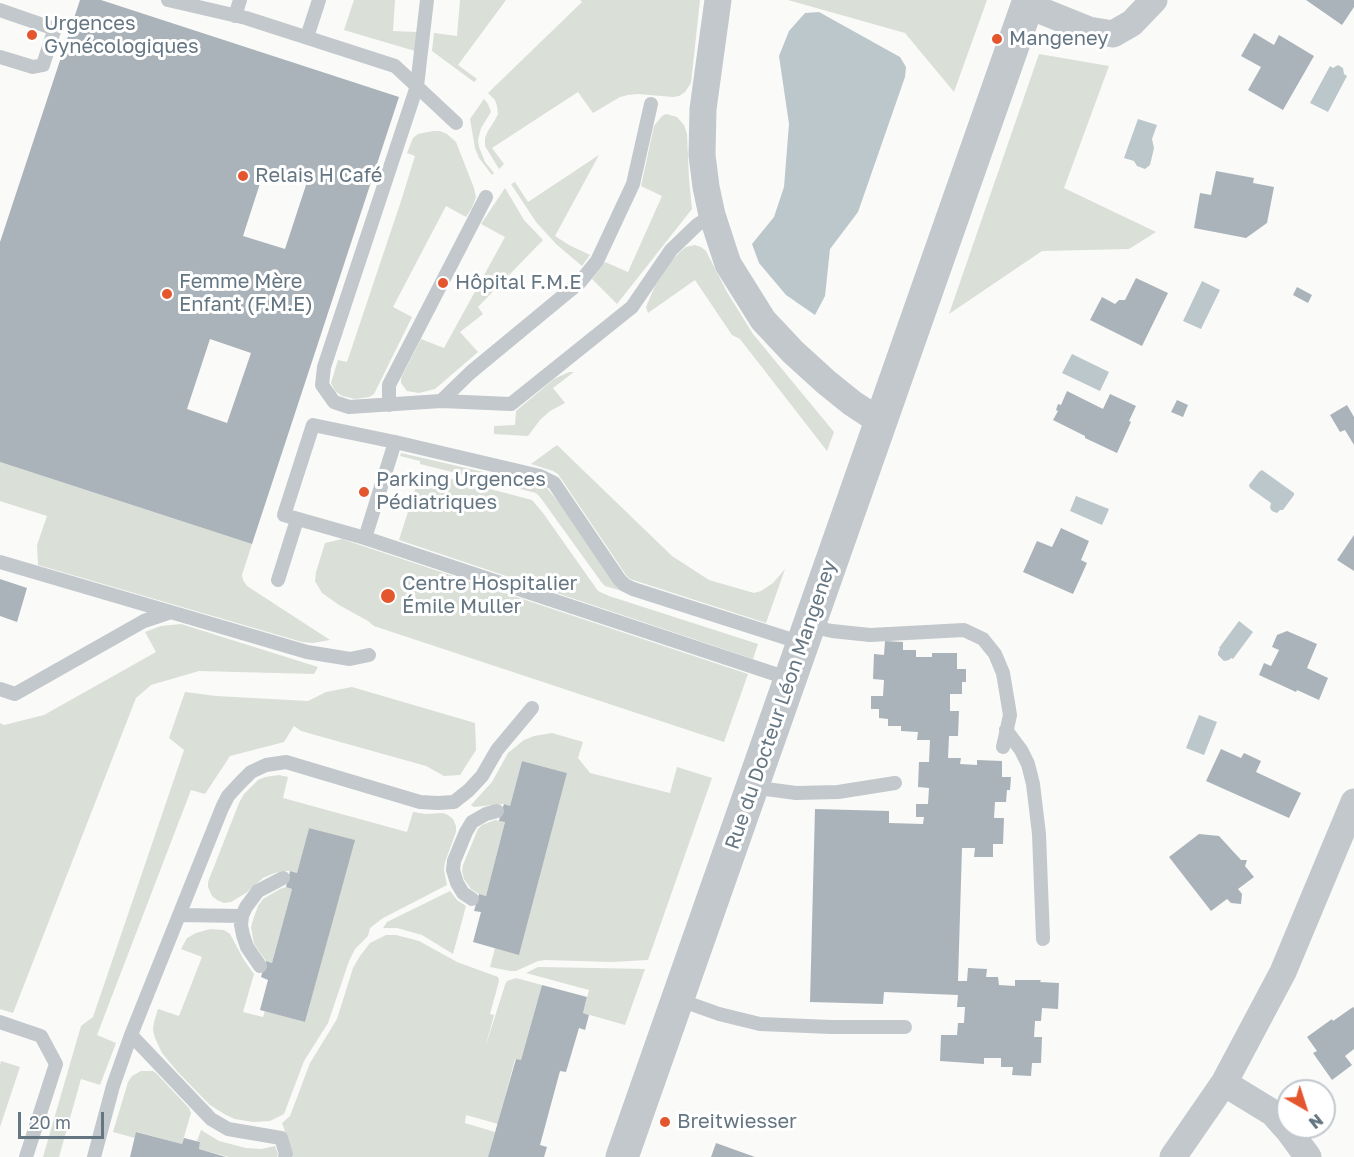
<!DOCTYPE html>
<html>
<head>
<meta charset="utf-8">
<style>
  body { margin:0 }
  #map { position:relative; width:1354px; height:1157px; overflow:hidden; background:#fafaf8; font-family:"Golos Text",sans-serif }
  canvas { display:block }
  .north { position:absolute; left:1276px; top:1079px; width:60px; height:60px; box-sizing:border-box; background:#fff; border:2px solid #c1c8cd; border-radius:50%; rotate:141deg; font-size:16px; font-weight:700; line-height:24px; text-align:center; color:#657683 }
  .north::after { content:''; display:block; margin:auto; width:21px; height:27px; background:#e4572e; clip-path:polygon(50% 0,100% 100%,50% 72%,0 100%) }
  .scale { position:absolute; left:18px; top:1112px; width:86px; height:27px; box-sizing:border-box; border:3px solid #657683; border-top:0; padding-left:8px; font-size:18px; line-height:21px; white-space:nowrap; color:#657683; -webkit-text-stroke:4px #fff; paint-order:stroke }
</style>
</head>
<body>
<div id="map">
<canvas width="1354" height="1157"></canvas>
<div class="north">N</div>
<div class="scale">20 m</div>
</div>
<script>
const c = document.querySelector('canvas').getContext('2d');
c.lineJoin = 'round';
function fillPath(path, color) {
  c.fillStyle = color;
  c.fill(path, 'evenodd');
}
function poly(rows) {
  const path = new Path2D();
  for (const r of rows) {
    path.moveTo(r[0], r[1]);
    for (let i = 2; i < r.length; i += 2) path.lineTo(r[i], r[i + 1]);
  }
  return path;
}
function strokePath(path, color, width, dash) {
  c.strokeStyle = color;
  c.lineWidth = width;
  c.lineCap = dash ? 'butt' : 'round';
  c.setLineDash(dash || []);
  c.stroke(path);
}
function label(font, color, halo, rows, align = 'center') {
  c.font = font + ' "Golos Text",sans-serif';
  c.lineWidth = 6;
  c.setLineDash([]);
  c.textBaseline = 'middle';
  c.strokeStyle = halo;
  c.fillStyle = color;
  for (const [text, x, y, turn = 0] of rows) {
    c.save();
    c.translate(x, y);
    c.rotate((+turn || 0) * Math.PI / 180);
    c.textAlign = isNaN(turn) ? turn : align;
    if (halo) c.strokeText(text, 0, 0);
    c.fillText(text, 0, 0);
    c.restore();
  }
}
const green = poly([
  [354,0,395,0,393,31,417,32,415,51,344,30],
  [460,0,506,0,458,65,477,79,474,82,432,51,434,33,457,36],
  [580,0,700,0,691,83,685,92,679,96,673,97,638,94,628,95,620,97,593,113,578,92,492,148,504,164,499,169,485,146,485,138,488,131,495,120,498,114,497,106,495,100,488,93,582,2],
  [788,0,987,0,954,92,905,33],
  [1039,54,1109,66,1064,188,1156,232,1129,249,1042,251,949,314],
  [484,99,488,104,491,112,481,128,478,140,479,147,485,162,494,173,492,175,479,158,475,148,470,119],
  [666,114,677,117,684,125,687,134,689,179,692,209,617,304,592,279,605,262,628,272,662,196,641,186,654,126,662,116],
  [433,131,440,131,447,134,456,142,474,188,476,197,472,208,466,217,446,206,393,307,412,317,374,394,369,397,355,399,342,396,335,391,331,383,338,360,347,362,402,198,415,156,407,153,413,138,418,134],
  [599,155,555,236,569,245,590,255,582,266,556,244,536,222,511,184,515,182,528,202],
  [505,188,524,220,543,240,478,307,483,314,460,332,478,352,435,389,419,393,407,391,401,383,401,378,421,339,444,348,505,237,481,224],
  [695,245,701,247,706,251,727,292,753,334,834,432,827,451,740,339,732,335,695,280,648,313,646,307,655,286,673,259,681,251,686,247],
  [569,372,574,372,553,388,565,403,550,411,540,420,528,436,494,434,494,426,515,425,516,411,554,379],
  [557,445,672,556,709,580,754,593,761,591,773,583,785,569,766,623,630,579,626,575,558,474,553,471,531,464],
  [401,453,536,484,546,487,561,505,614,582,622,591,605,586,602,583,540,497,536,493,420,464,420,461,400,456],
  [0,462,252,544,242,575,243,580,247,586,330,640,313,643,302,642,38,565,37,545,47,516,0,501],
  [421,471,532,500,543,513,598,591,609,596,758,644,753,659,399,540],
  [342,539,748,674,724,742,374,626,368,621,339,605,322,593,315,581,316,572,325,543],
  [181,624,318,667,314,674,199,671,151,685,136,698,13,1013,0,1009,0,723,4,725,44,715,156,652,145,632,161,626],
  [352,687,475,723,476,750,460,775,444,776,426,766,301,731,294,726,284,742,230,756,205,794,191,790,97,1035,116,1043,100,1085,81,1079,59,1157,43,1157,81,1026,93,1017,184,750,169,738,185,692,216,696,308,701,326,692],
  [552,733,583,742,578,758,590,773,670,793,677,767,712,778,648,960,611,962,546,960,538,961,516,971,510,971,490,967,495,948,519,954,567,773,522,761,510,806,503,804,474,807,471,805,492,782,508,753,524,740,534,736],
  [279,775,288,777,283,798,407,832,413,812,426,814,443,813,448,815,453,819,456,826,456,832,445,862,444,870,447,885,383,918,370,928,368,936,355,949,349,961,328,1023,304,1061,284,1114,270,1121,253,1122,235,1119,226,1115,210,1105,202,1097,176,1070,162,1053,155,1038,153,1030,154,1022,158,1009,179,1016,202,957,181,949,187,938,196,933,210,929,224,930,230,934,244,960,254,974,243,1012,263,1017,265,1011,305,1022,354,840,309,828,297,873,290,871,282,871,272,874,263,878,246,893,231,902,224,903,217,900,212,896,208,887,208,882,239,803,244,794,258,780,265,777],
  [495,820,505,822,486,896,479,894,471,889,464,879,462,871,463,865,478,829,482,825],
  [286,887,292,889,272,963,266,961,254,944,251,927,253,920,258,906,263,899,280,889],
  [450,891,457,900,466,906,453,954,422,935,397,928,383,928,387,922],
  [386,935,396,935,419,941,457,962,498,977,499,981,490,1014,494,1015,485,1048,505,985,507,981,516,978,542,985,521,1060,515,1059,498,1124,466,1115,465,1123,495,1132,488,1157,293,1157,293,1153,282,1123,290,1116,310,1063,337,1019,353,968,360,956,370,943],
  [538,967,542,967,645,969,625,1025,583,1013,589,990,526,973],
  [1,1061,20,1067,0,1127,0,1065],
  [141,1071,153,1071,156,1073,189,1108,191,1113,182,1144,137,1132,135,1138,113,1132,128,1082,132,1076],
  [201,1130,219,1141,246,1148,261,1149,275,1146,278,1154,277,1157,229,1157,199,1149,200,1142,197,1141]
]);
const water = poly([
  [819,12,900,57,906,67,905,77,858,212,830,249,825,296,815,315,786,295,759,263,752,244,774,217,784,187,789,124,779,56,789,31,805,13],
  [1338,65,1343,68,1344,74,1347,76,1328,112,1310,103,1330,66,1333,68],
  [1138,119,1157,125,1152,139,1154,148,1150,165,1145,169,1137,166,1134,161,1124,158],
  [1202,281,1220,290,1201,329,1183,321],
  [1072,354,1109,372,1100,391,1062,373],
  [1262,470,1294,493,1294,495,1283,510,1280,510,1277,513,1272,511,1270,508,1271,503,1250,488,1249,485,1259,472],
  [1076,496,1109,509,1102,525,1070,511],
  [1239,621,1253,632,1233,659,1231,658,1229,660,1224,661,1218,655,1218,652,1220,649,1219,648],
  [1199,715,1217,722,1204,755,1186,748]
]);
const building = poly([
  [80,0,101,0,399,97,252,544,0,462,0,242],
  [265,168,307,182,285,249,243,236],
  [210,339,251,353,227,423,187,409],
  [1306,0,1354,0,1354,7,1342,25],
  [1254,33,1274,45,1279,35,1314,56,1283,110,1248,90,1261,67,1241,56],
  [1216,171,1254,178,1253,183,1274,187,1267,223,1246,238,1194,228,1200,193,1211,195],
  [1136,278,1168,293,1142,346,1090,320,1102,297,1115,304,1119,300,1125,300],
  [1297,287,1312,295,1308,303,1293,295],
  [1067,391,1103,409,1110,394,1136,406,1129,421,1131,422,1117,453,1085,438,1085,436,1053,420,1058,411,1056,410,1058,404,1061,405],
  [1177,400,1188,405,1183,417,1171,412],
  [1347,405,1354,417,1354,445,1345,430,1340,432,1330,415],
  [1061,528,1089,541,1081,560,1087,563,1073,594,1023,572,1037,541,1052,547],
  [1354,535,1354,571,1337,560],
  [0,579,27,588,17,622,0,616],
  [1287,631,1317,644,1307,668,1328,678,1319,700,1297,690,1296,692,1259,675,1264,663,1271,666,1279,650,1272,647,1277,635],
  [885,641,903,642,903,650,916,650,916,657,932,657,932,653,957,653,957,669,966,669,966,682,962,682,962,694,950,694,950,711,959,711,958,736,949,736,948,758,961,758,960,764,977,765,977,760,1002,761,1002,777,1011,777,1010,790,1007,790,1006,802,995,802,994,818,1004,818,1003,844,993,844,993,857,974,857,975,848,962,848,958,981,967,981,968,968,987,969,986,977,998,977,999,985,1015,986,1015,980,1041,980,1040,982,1059,983,1058,1009,1042,1008,1041,1021,1035,1021,1034,1037,1042,1037,1041,1063,1032,1063,1031,1076,1012,1075,1013,1067,1001,1067,1001,1058,984,1058,984,1064,940,1061,941,1035,957,1035,958,1023,964,1023,965,1007,957,1007,958,995,884,992,883,1004,810,1002,815,809,889,811,889,823,923,824,924,817,916,817,916,804,928,804,929,788,918,787,919,762,929,762,930,740,917,740,918,732,901,731,901,726,888,726,888,719,879,718,879,709,871,709,871,696,883,696,884,680,873,679,874,654,884,655],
  [1221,749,1241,758,1244,753,1261,761,1256,772,1301,793,1289,818,1206,781],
  [522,761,567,773,519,955,473,942,481,912,474,911,479,894,486,896,505,822,499,821,501,813,504,804,510,806],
  [309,828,355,840,305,1022,260,1010,268,980,261,977,263,970,266,961,272,963,292,889,286,887,290,871,297,873],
  [1199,834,1219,836,1241,860,1247,860,1245,866,1254,877,1238,889,1242,894,1241,904,1231,903,1227,899,1211,911,1169,857],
  [542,985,587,997,583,1013,589,1015,585,1030,579,1028,566,1072,560,1071,540,1145,547,1147,544,1157,488,1157,516,1059,521,1060],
  [1353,1007,1354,1008,1354,1049,1345,1056,1352,1065,1332,1080,1313,1053,1317,1051,1307,1037,1332,1019,1333,1021],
  [136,1132,182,1144,184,1138,200,1142,199,1149,226,1157,130,1157],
  [716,1143,755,1157,711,1157]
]);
const service = poly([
  [168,0,246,18,395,66,456,123],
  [427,0,417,86,324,367,322,385,334,402,349,407,441,401,511,404,632,307,671,250,697,225,712,215],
  [0,10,49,27,54,31,43,65,33,67,0,57],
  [235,16,240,0],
  [307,37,319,0],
  [441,401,471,372,580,282,597,261,633,184,651,104],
  [389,405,389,385,486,197],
  [0,562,307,652,350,659,369,655],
  [278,580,295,526],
  [809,626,832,631,870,635,964,630,983,639,995,654,1003,673,1010,715,1003,747],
  [790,679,365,538,395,442,540,476,554,483,619,579,625,585,633,589,802,643],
  [0,689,15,694,144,621,171,612],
  [1006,730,1021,750,1028,764,1033,784,1039,834,1043,939],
  [751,787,796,793,838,792,895,783],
  [472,899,463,893,457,883,453,870,454,861,466,832,472,822,486,814,497,811],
  [179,915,242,916],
  [260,966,247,947,243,935,241,925,242,916,246,907,258,891,283,878],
  [677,999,719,1014,760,1024,831,1027,905,1027],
  [0,1022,41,1036,56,1064,26,1157],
  [131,1035,211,1119,228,1129,281,1138,286,1154,285,1157],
  [94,1157,113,1086,131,1035,222,808,228,796,240,783,251,772,266,765,286,762,420,802,438,803,454,802,469,790,482,776,497,750,532,708]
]);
const minor = poly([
  [718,0,703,109,702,155,706,187,712,215,728,264,763,320,793,352,826,382,852,403,881,422],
  [1027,5,1089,30,1113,34,1132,23,1154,0],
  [1224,1083,1273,1113,1289,1131,1308,1157],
  [1173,1157,1224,1083,1283,972,1354,802]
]);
const tertiary = poly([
  [622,1157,1029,0]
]);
const serviceBridge = poly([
  [365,538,284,515,313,425,395,442]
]);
const markers = [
  [32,35,6,"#e4572e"],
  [997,39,6,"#e4572e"],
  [243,176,6,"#e4572e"],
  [443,283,6,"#e4572e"],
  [167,294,6,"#e4572e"],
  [364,492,6,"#e4572e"],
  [388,596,8,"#e4572e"],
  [665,1122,6,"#e4572e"]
];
const poiNames = [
  ["Urgences",44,24],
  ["Gynécologiques",44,47],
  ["Mangeney",1009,39],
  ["Relais H Café",255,176],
  ["Femme Mère",179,282],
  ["Enfant (F.M.E)",179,305],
  ["Hôpital F.M.E",455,283],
  ["Parking Urgences",376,480],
  ["Pédiatriques",376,503],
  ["Centre Hospitalier",402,584],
  ["Émile Muller",402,607],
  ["Breitwiesser",677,1122]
];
const streetNames = [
  ["Rue du Docteur Léon Mangeney",781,705,-71]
];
fillPath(green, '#dadfd7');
fillPath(water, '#bbc7cb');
fillPath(building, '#aab3b9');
strokePath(service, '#c3c8cc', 14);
strokePath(minor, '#c3c8cc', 27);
strokePath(tertiary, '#c3c8cc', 33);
strokePath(serviceBridge, '#c3c8cc', 14);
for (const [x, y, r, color] of markers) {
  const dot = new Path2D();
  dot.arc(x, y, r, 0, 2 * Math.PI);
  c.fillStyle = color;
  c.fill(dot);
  strokePath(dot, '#fff', 2);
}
label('20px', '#657683', '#fff', poiNames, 'left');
label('20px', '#657683', '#fff', streetNames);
</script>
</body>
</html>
